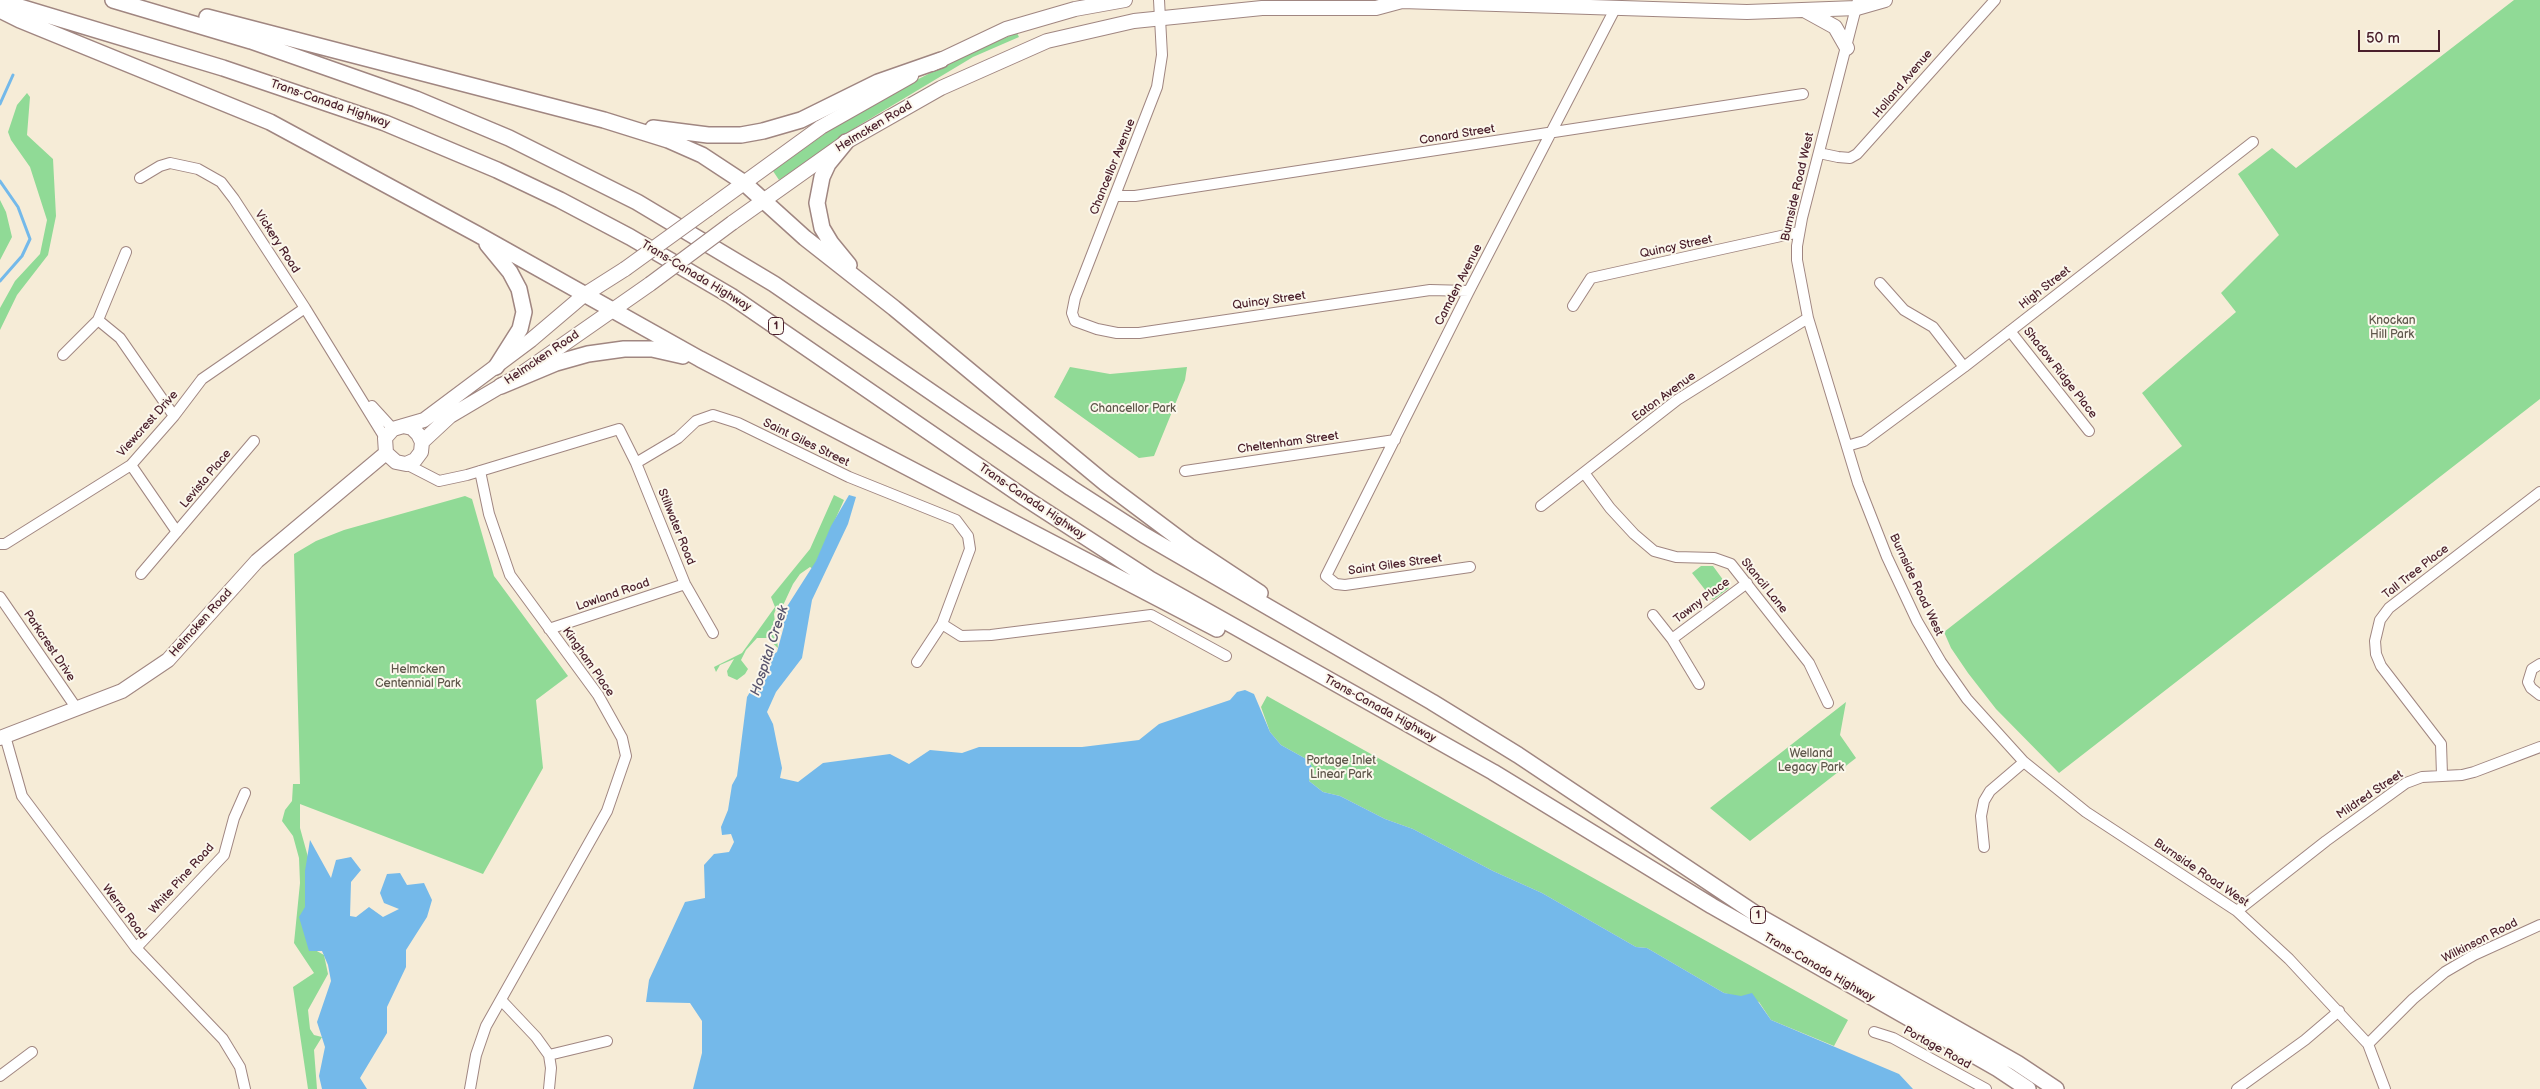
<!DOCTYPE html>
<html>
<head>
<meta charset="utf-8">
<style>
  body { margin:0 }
  #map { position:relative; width:2540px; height:1089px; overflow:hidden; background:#f6ecd7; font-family:"Balsamiq Sans",sans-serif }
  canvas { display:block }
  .scale { position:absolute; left:2358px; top:30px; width:82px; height:22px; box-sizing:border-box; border:2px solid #4a1f2b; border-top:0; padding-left:6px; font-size:15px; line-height:18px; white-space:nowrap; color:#4a1f2b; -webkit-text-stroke:4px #fbf7ec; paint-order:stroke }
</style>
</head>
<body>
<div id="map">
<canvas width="2540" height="1089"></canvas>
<div class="scale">50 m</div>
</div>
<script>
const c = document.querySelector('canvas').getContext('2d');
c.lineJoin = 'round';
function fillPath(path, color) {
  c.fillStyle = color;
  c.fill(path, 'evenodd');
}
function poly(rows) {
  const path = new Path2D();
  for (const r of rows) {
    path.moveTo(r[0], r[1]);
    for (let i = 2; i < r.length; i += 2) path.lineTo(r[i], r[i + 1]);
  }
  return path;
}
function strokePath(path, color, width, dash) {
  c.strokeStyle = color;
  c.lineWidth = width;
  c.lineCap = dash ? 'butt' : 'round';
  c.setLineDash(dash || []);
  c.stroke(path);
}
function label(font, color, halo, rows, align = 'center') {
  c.font = font + ' "Balsamiq Sans",sans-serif';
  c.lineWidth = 4;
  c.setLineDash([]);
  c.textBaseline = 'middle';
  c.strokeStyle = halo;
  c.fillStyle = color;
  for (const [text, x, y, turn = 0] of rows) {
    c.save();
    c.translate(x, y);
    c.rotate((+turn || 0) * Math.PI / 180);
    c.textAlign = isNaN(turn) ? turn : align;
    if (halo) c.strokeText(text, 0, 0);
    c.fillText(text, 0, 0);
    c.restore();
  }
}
const green = poly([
  [2514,0,2540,0,2540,399,2059,773,1996,709,1968,673,1951,648,1944,632,2182,446,2142,393,2236,312,2221,293,2279,235,2238,174,2272,148,2296,168],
  [1017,33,1019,37,973,57,858,126,779,180,773,171,837,125,903,87,973,51],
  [27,93,30,97,27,135,53,159,56,216,48,255,17,295,0,330,0,308,15,281,40,254,47,220,30,167,11,140,8,132,17,105],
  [0,200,6,212,12,237,0,260],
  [1070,367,1110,374,1187,367,1185,380,1154,456,1139,458,1054,397],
  [834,495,844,500,813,569,810,567,800,574,793,584,779,614,776,609,774,614,778,648,767,638,757,638,746,650,741,660,748,669,745,674,737,680,728,676,727,671,734,659,720,665,716,672,714,667,742,653,775,607,771,597,810,549],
  [465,496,472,499,494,576,568,676,536,700,543,768,483,874,300,804,300,828,308,857,315,950,324,955,328,974,308,1010,310,1029,314,1035,322,1037,314,1050,317,1089,308,1089,293,987,314,973,294,943,300,883,299,858,293,836,282,821,285,810,292,801,293,784,300,784,294,554,316,541,344,530],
  [1701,566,1713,566,1729,588,1713,600,1692,573],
  [1267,696,1848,1020,1834,1046,1771,1020,1759,1002,1724,993,1647,948,1636,947,1542,893,1493,871,1413,829,1385,819,1340,796,1323,792,1309,781,1312,767,1308,760,1281,745,1270,732,1261,707],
  [1846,702,1840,735,1856,758,1750,841,1710,808]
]);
const water = poly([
  [849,495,856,497,848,524,812,600,802,658,776,692,767,712,773,724,777,744,782,768,780,778,798,782,823,763,890,754,909,764,930,750,962,753,979,747,1082,747,1139,740,1159,724,1230,700,1237,692,1245,690,1254,694,1270,732,1281,745,1308,760,1312,767,1309,781,1323,792,1340,796,1385,819,1413,829,1493,871,1542,893,1636,947,1647,948,1724,993,1741,996,1752,993,1771,1020,1899,1074,1913,1089,693,1089,702,1053,702,1021,690,1003,646,1002,649,980,685,902,705,898,704,865,714,854,729,852,734,842,731,834,722,835,721,827,728,810,732,785,737,776,747,697,772,655,777,652,784,626,781,616,816,561,831,526],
  [310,840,331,878,336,860,351,857,361,870,351,882,350,916,356,917,369,907,383,917,399,909,384,903,380,893,387,874,400,873,407,885,424,883,432,900,427,917,406,950,406,967,387,1007,387,1033,360,1078,367,1089,322,1089,319,1076,325,1047,317,1022,331,981,328,965,322,951,309,951,299,917,305,907,305,871]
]);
const stream = poly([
  [0,104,13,75],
  [0,181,18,207,30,239,22,256,0,281]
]);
const minor = poly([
  [1159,0,1162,55,1157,87,1075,298,1072,313,1075,321,1097,329,1117,333,1139,333,1430,290,1469,291],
  [1858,0,1802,218,1797,246,1797,260,1808,318,1858,483,1887,557,1917,621,1941,662,1967,699,2024,762,2086,812,2237,911,2289,959,2368,1044,2385,1089],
  [1819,153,1838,157,1850,158,1857,154,1995,0],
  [140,178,160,166,170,163,198,169,221,182,234,199,305,308,385,438],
  [1115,196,1135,196,1803,94],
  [1880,283,1904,310,1933,327,1964,367],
  [1573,306,1591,278,1799,232],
  [98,320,120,338,174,416],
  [2010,331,2089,431],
  [63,355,98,320,126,252],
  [372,406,393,429],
  [1847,446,1864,441,1964,367,2253,142],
  [636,463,678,438,696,421,713,415,738,423,849,477,956,520,968,536,970,549,942,624,917,662],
  [406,464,439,481,467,475,619,429,636,463,685,584,713,633],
  [131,465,177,532],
  [1185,471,1395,440],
  [1585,474,1610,508,1634,534,1654,551,1676,557,1714,558,1731,564,1809,663,1828,703],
  [1541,506,1677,400,1808,318],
  [0,544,5,544,131,465,174,416,202,379,305,308],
  [1470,567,1345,585,1336,584,1326,576,1469,291,1616,7],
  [141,574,254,441],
  [0,597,77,709],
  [1653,615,1672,639,1699,684],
  [942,624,961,636,991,635,1151,615,1226,656],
  [549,629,685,584],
  [1672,639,1747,583],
  [2540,664,2532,669,2528,682,2531,688,2540,695],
  [5,736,22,796,136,948,223,1039,240,1067,245,1089],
  [2442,775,2441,744,2381,666,2376,654,2375,641,2380,620,2389,608,2540,492],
  [1984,847,1981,816,1984,801,1990,791,2024,762],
  [2237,911,2326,841,2406,783,2422,777,2462,775,2474,772,2540,747],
  [136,948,224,855,234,818,245,793],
  [502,1001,536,1037,549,1055,551,1068,549,1089],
  [1874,1032,1893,1038,1986,1089],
  [2368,1044,2413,999,2445,972,2474,955,2540,925],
  [549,1055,607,1041],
  [0,1076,32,1052],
  [470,1089,476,1055,486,1026,607,811,626,756,622,738,598,695,510,575,489,514,480,471],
  [2237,1089,2305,1040,2339,1011]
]);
const major = poly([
  [1806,11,1835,27,1847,48],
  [932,64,1006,29,1075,9,1125,0],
  [708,209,821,127,911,76],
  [732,223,846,142,941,88,1047,41,1134,21,1262,8,1376,8,1402,1,1747,12,1857,8,1885,0],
  [403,426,412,428,418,434,422,442,421,452,415,460,406,464,396,462,386,453,385,438,393,429,424,420,531,340,584,295,625,269],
  [422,442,450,416,521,374,650,284],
  [0,738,122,691,168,660,257,561,386,453]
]);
const highway = poly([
  [113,0,251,41,416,99,509,138,637,202,774,284,1071,488,1144,535,1432,702,1518,755,1762,918,2017,1063,2056,1089],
  [0,1,223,68,385,123,497,170,560,200,630,237,731,296,1025,498,1150,579,1493,772,1712,906,1998,1069,2028,1089],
  [0,10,20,20,270,122,477,234,700,359,1217,629],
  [207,17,604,120,668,140,702,155,743,182,805,238,894,308,1105,483,1189,546,1260,593],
  [653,128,708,135,741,135,763,131,801,120,878,82,941,60],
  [846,142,828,164,822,177,817,203,822,228,831,243,849,265],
  [487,244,510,272,519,289,524,312,520,329,496,367],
  [501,386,556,363,588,354,624,349,652,349,683,356]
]);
const majorBridge = poly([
  [625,269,708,209],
  [650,284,732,223]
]);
const shields = [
  [776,326,15],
  [1758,915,15]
];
const shieldNames = [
  ["1",776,326],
  ["1",1758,915]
];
const streetNames = [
  ["Holland Avenue",1903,84,-50],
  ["Trans-Canada Highway",330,104,19],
  ["Helmcken Road",874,127,-31],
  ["Conard Street",1457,135,-9],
  ["Chancellor Avenue",1113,167,-68],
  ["Burnside Road West",1798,187,-77],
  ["Vickery Road",277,242,57],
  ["Quincy Street",1676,247,-12],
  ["Trans-Canada Highway",696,276,31],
  ["Camden Avenue",1459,285,-63],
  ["High Street",2045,288,-38],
  ["Quincy Street",1269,301,-8],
  ["Helmcken Road",542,358,-34],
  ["Shadow Ridge Place",2060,373,52],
  ["Eaton Avenue",1664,397,-36],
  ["Viewcrest Drive",148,424,-48],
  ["Saint Giles Street",806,443,26],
  ["Cheltenham Street",1288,443,-8],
  ["Levista Place",206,479,-50],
  ["Trans-Canada Highway",1032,502,34],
  ["Stillwater Road",676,527,68],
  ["Saint Giles Street",1395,565,-8],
  ["Tall Tree Place",2416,572,-38],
  ["Burnside Road West",1916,585,65],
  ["Stancil Lane",1764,586,51],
  ["Lowland Road",613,595,-19],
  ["Tawny Place",1702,601,-37],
  ["Helmcken Road",201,623,-48],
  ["Parkcrest Drive",49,646,56],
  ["Kingham Place",588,662,55],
  ["Trans-Canada Highway",1380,709,29],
  ["Mildred Street",2370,795,-34],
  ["Burnside Road West",2201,873,34],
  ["White Pine Road",182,879,-48],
  ["Werra Road",124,912,53],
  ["Wilkinson Road",2480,941,-27],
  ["Trans-Canada Highway",1819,968,30],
  ["Portage Road",1937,1048,29]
];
const parkNames = [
  ["Knockan",2392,321],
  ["Hill Park",2392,335],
  ["Chancellor Park",1133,409],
  ["Helmcken",418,670],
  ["Centennial Park",418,684],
  ["Welland",1811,754],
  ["Legacy Park",1811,768],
  ["Portage Inlet",1341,761],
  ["Linear Park",1341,775]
];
const waterNames = [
  ["Hospital Creek",770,651,-72]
];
fillPath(green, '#90da96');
fillPath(water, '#74b9ea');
strokePath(stream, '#74b9ea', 3);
strokePath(minor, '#a08681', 12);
strokePath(major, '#a08681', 16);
strokePath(highway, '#a08681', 18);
strokePath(minor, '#fff', 10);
strokePath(major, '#fff', 14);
strokePath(highway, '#fff', 15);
strokePath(majorBridge, '#a08681', 16, []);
strokePath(majorBridge, '#fff', 14);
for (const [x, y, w] of shields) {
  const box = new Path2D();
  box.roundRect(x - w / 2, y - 8.5, w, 17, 4);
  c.fillStyle = '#fbf7ec';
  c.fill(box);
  strokePath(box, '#4a1f2b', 1);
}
label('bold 11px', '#4a1f2b', null, shieldNames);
label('12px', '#4a1f2b', '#fbf7ec', streetNames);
label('12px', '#5f574b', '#fbf7ec', parkNames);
label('italic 14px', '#59556e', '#fbf7ec', waterNames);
</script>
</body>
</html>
